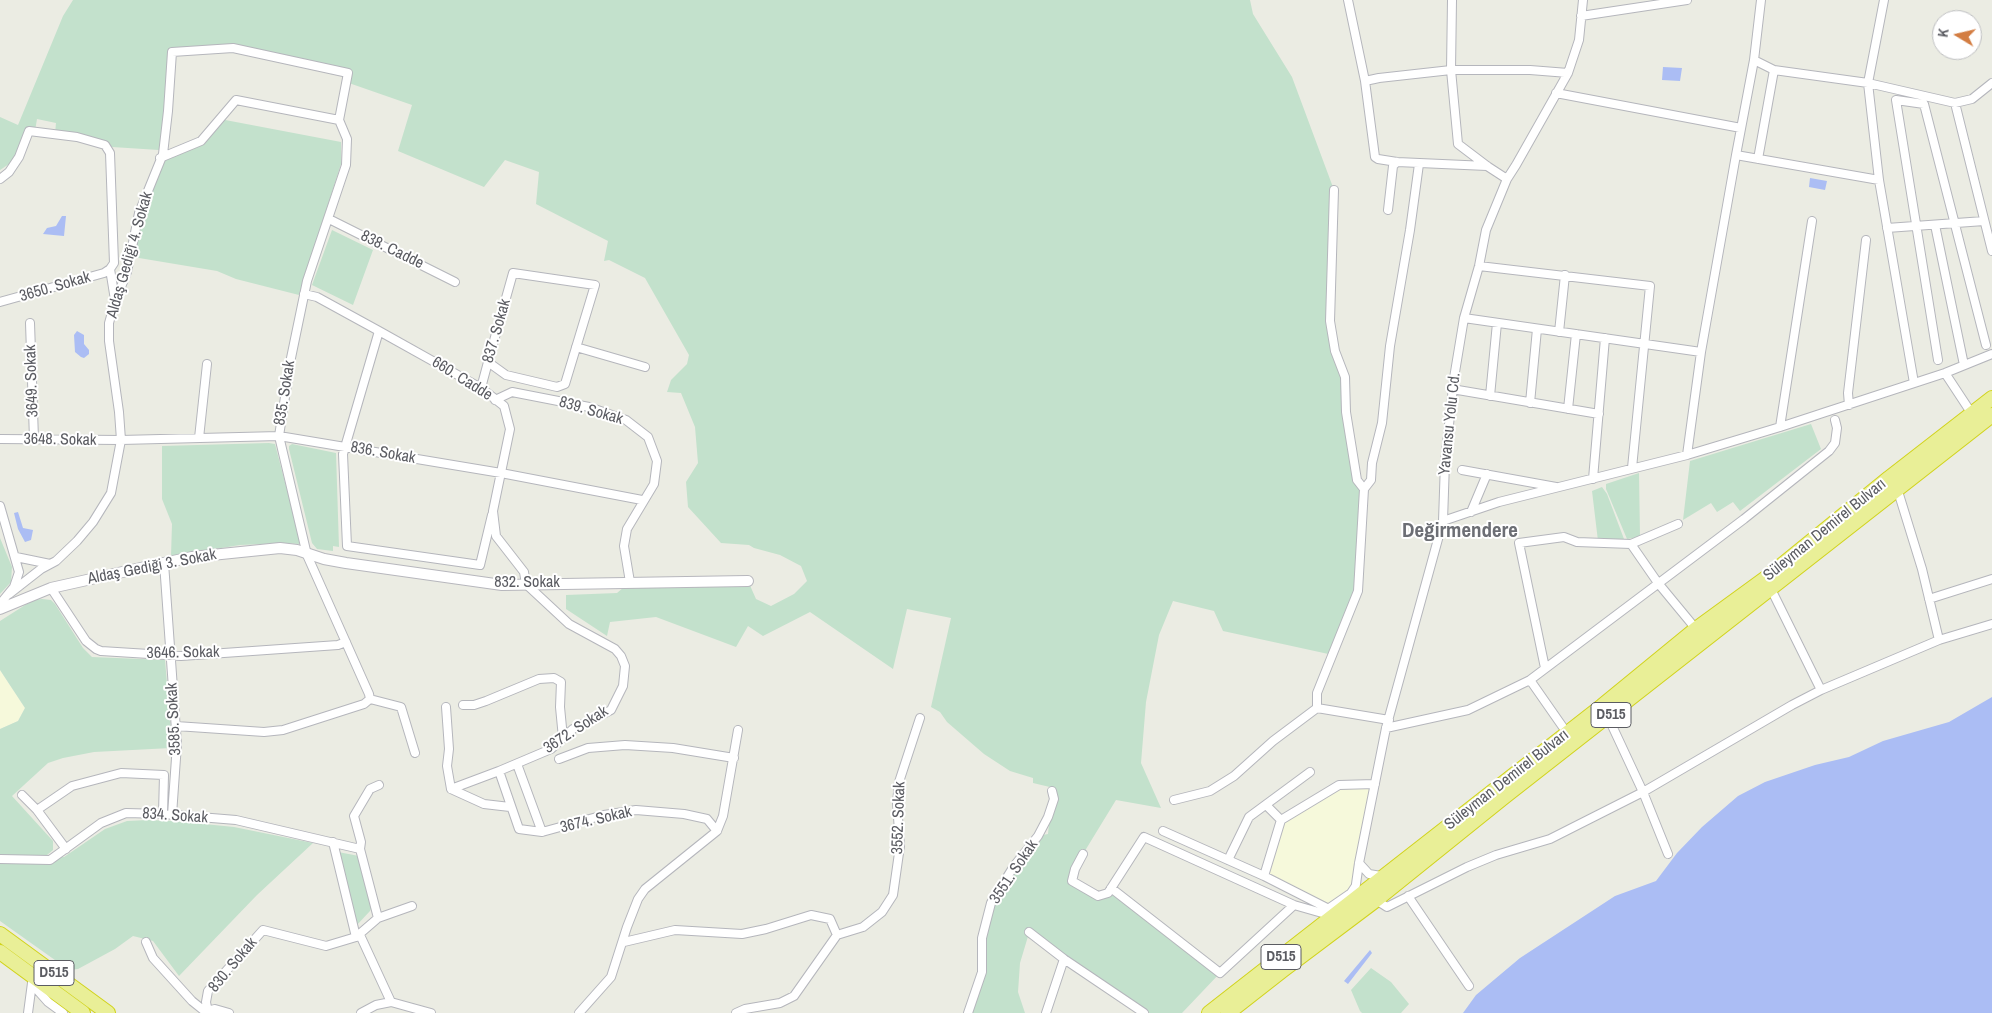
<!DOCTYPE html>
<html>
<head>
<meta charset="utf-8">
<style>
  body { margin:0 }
  #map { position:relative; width:1992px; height:1013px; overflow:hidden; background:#ebece3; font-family:"Archivo Narrow",sans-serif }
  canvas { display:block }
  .north { position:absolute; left:1932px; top:10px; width:50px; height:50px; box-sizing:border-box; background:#fff; border:1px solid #bdbec0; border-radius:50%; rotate:279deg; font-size:14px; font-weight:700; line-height:20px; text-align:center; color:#5b5c62 }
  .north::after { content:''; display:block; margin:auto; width:18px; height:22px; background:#d37d42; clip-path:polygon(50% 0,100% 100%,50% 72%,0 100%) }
</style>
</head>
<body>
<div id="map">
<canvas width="1992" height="1013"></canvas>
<div class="north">K</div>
</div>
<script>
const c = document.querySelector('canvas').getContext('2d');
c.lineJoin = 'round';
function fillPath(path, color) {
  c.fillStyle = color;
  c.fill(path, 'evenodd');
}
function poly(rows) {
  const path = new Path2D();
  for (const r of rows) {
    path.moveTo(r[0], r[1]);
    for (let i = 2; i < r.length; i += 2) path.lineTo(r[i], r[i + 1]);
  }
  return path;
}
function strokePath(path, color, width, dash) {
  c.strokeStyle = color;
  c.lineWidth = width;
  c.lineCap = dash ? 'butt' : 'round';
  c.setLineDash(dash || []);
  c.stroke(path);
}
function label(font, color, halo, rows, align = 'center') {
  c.font = font + ' "Archivo Narrow",sans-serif';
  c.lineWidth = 4;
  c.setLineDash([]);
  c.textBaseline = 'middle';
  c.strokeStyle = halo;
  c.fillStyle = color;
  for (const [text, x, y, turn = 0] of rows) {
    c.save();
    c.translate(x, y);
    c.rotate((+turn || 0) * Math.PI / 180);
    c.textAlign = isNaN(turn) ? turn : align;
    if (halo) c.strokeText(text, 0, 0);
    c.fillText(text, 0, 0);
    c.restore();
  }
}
const commercial = poly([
  [0,670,25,708,18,721,0,729],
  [1375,784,1356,886,1329,909,1264,876,1281,820,1339,785]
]);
const green = poly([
  [73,0,1250,0,1253,14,1292,77,1334,190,1330,321,1345,377,1357,479,1364,489,1360,573,1333,655,1223,631,1214,611,1173,601,1159,635,1146,702,1141,763,1161,808,1116,800,1083,854,1072,880,1098,896,1111,888,1220,973,1182,1013,1144,1013,1029,933,1020,963,1018,992,1025,1013,967,1013,976,992,982,938,991,903,1038,836,1048,834,1052,791,1054,788,1033,783,1033,778,1010,771,984,754,947,722,940,712,931,707,951,618,907,609,893,669,810,612,763,636,748,626,736,647,656,617,610,622,607,636,566,609,566,595,617,593,630,582,748,581,756,599,771,606,794,594,807,581,801,566,780,555,754,548,749,545,721,543,688,507,686,482,698,463,695,427,681,393,667,392,671,380,687,364,689,355,645,278,609,260,604,261,608,241,536,204,539,172,505,160,484,187,398,151,412,105,346,82,348,73,233,48,172,52,166,137,159,150,112,147,77,137,55,134,56,123,37,119,35,131,29,131,15,160,0,170,0,117,18,125,63,16],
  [220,119,341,142,341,164,299,295,236,279,217,271,133,257,133,239,160,159,201,141],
  [332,230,373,250,353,305,312,285],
  [1811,424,1821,449,1740,511,1733,502,1717,512,1711,503,1683,520,1690,461],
  [269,443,275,444,300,540,299,544,285,543,240,545,171,556,172,524,162,499,162,446],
  [292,444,336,453,339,547,333,546,333,551,317,549,312,543,289,449,289,446],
  [1639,473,1640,537,1627,539,1606,489,1606,484],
  [1602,487,1607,494,1624,539,1598,541,1592,491],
  [0,538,12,567,11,582,0,594],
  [42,599,51,600,55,604,83,648,92,657,165,660,172,742,171,748,94,752,63,758,48,763,12,796,53,841,53,850,47,855,38,857,0,856,0,729,18,721,25,708,0,670,0,621,33,600],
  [148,820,174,821,234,827,313,843,257,895,179,976,153,941,133,936,115,949,78,969,69,970,0,921,0,859,64,857,105,829,127,821],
  [338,852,359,856,372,906,370,911,356,926],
  [1371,968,1391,982,1409,1004,1401,1013,1362,1013,1360,1011,1351,990]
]);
const water = poly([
  [1663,67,1682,68,1680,81,1662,80],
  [1810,178,1827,181,1825,190,1809,187],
  [62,216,66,216,64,236,43,234,47,228,56,226],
  [77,331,84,335,84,344,89,350,89,354,84,358,81,357,75,352,74,335],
  [18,512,23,528,33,530,31,540,25,542,18,529,14,513],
  [1992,697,1992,1013,1463,1013,1476,995,1520,958,1615,896,1656,881,1677,853,1702,827,1738,796,1765,782,1815,765,1849,757,1883,741,1949,722],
  [1370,950,1372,953,1348,984,1344,981]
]);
const street = poly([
  [1348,0,1365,81,1375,157,1378,159,1397,162,1487,166],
  [1452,0,1451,70,1458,144,1487,166,1507,179],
  [1761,0,1754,60,1736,155,1879,180],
  [1884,0,1868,83,1879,180,1914,383],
  [1581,16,1687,0],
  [1754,60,1774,70,1868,83,1955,103,1972,99,1992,83],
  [1365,81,1379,78,1451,70,1530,70,1568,73],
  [1556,93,1741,128],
  [1955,103,1992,251],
  [160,158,201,141,236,100,339,120],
  [1758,159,1774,70],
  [0,179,9,172,19,157,29,131,77,137,105,145,110,153,114,263,110,269,115,300],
  [1334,190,1330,321,1335,351,1345,377,1346,412,1357,480,1364,489],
  [1388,210,1393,166,1397,162],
  [329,219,455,282],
  [1935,225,1964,365],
  [1887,228,1984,221],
  [1479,266,1650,286,1632,468],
  [304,294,317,297,379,331,481,388,504,406,510,429,493,511,496,536,524,572,526,584,569,624,615,649,621,656,625,666,623,686,611,710,573,729,551,749,499,771],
  [0,302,104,273,110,269],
  [1464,318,1701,352],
  [30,323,34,439],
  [379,331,343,454,347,546,480,565,492,515],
  [1559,332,1565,275],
  [576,347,645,367],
  [1938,360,1896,100,1924,104,1986,345],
  [1945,373,1972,414],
  [481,388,488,362,513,273,595,285,565,384,557,387,506,375,488,362],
  [1452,389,1599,414],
  [1490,396,1497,323],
  [495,400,512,392,589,407,626,420,648,437,657,461,654,484,627,529,624,546,630,582],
  [1530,403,1537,329],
  [1849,405,1848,393,1866,240],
  [1568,409,1576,334],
  [1780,427,1812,221],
  [199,438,207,364],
  [0,439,121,440,279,436,501,473,642,500],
  [1687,455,1701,352,1736,155],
  [1462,470,1556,487],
  [1593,479,1605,338],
  [1897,488,1922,569,1939,640],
  [0,506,19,572,14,587,0,604],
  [1471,512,1487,474],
  [1443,521,1499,502,1687,455,1780,427,1945,373,1992,354],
  [1631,544,1658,583,1696,629],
  [16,557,50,564],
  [164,563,177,744,172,815],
  [51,588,86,641,96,649,101,651,181,656,338,645,346,642],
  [1771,589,1821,690,1939,640,1992,624],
  [9,594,41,569,56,561,77,541,93,522,111,493,121,440,119,412,109,341,109,323,115,302,127,272,139,213,163,154,168,111,172,52,233,48,348,73,339,120,347,139,346,165,307,281,291,358,279,436,307,555,369,694,370,699],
  [1929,599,1992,579],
  [1545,668,1519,543,1564,537,1577,542,1631,544,1678,524],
  [1530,680,1567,733],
  [370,699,401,707,415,753],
  [463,705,474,705,486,701,539,679,554,678,561,682,560,707,563,738],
  [446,707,449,749,447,766,451,789,484,804,510,807],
  [1317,708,1317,693,1358,591,1364,489,1371,480,1372,463,1382,423,1390,346,1410,230,1419,164],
  [1608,717,1643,792,1668,854],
  [176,726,264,732,283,730,364,704,370,699],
  [1386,728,1468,710,1530,680,1744,519,1829,451,1835,443,1837,428,1835,420],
  [559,759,588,748,625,745,673,748,734,758],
  [517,764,542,832,604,815,636,810,684,814,707,819,717,831],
  [451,789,499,771,519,829,542,832],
  [22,795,37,810],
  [1174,800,1210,791,1234,776,1273,741,1317,708,1389,720],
  [1266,805,1281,820],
  [1163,831,1264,876,1329,909],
  [333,842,356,937],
  [66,849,37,810,72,786,121,773,164,775,163,814],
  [1083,854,1075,869,1072,881,1098,896,1108,893,1144,837,1294,905,1322,913,1351,893,1355,887],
  [0,859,50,860,101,823,126,813,163,814,236,820,360,849],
  [1228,860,1249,817,1310,772],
  [1359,863,1369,874,1381,876],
  [1264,876,1281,820,1339,785,1375,784],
  [1111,888,1220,973,1294,905],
  [1408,896,1469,986],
  [1354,898,1359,863,1386,728,1443,521,1445,462,1454,378,1464,318,1479,266,1486,230,1507,179,1516,165,1568,73,1579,40,1583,0],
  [1376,900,1387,907,1467,867,1496,855,1550,839,1643,792,1792,705,1821,690],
  [378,918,360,849,361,842,354,816,370,789,379,785],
  [1029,932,1064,959,1144,1013],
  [360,935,391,1002],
  [146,942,153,958,192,1001,207,1013],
  [624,942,675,930,742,934,766,929,811,915,830,919,837,935],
  [32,984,48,1002,63,1013],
  [28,1013,32,983],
  [208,1013,206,1002,208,991,263,930,326,946,356,937,378,918,412,906],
  [209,1013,211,1010,215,1009,229,1013],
  [361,1013,376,1005,391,1002,431,1013],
  [579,1013,611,977,627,927,638,899,645,889,717,831,723,816,738,730],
  [736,1013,745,1009,780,1003,794,996,837,935,863,927,882,912,893,895,900,846,897,803,899,782,920,718],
  [968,1013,982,972,982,938,991,903,1014,866,1038,836,1048,817,1054,799,1052,791],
  [1046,1013,1064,959]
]);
const secondary = poly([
  [0,609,51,588,154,565,192,557,280,548,297,550,324,559,346,563,502,585,748,581]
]);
const highway = poly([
  [0,934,108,1013],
  [0,952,83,1013],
  [1209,1013,1602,706,1696,629,1766,578,1889,478,1992,398],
  [1228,1013,1283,970,1376,900,1504,797,1992,415]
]);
const shields = [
  [1611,715,40],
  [1281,957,40],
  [54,973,40]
];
const shieldNames = [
  ["D515",1611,715],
  ["D515",1281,957],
  ["D515",54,973]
];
const streetNames = [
  ["838. Cadde",392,250,26],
  ["Aldaş Gediği 4. Sokak",130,255,-74],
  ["3650. Sokak",55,287,-16],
  ["837. Sokak",497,331,-74],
  ["660. Cadde",462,379,32],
  ["3649. Sokak",32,381,-92],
  ["835. Sokak",285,393,-81],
  ["839. Sokak",591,411,16],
  ["Yavansu Yolu Cd.",1450,424,-84],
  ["3648. Sokak",60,440,1],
  ["836. Sokak",383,453,10],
  ["Süleyman Demirel Bulvarı",1825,530,-39],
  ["Aldaş Gediği 3. Sokak",152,567,-11],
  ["832. Sokak",527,583],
  ["3646. Sokak",183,653,-1],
  ["3585. Sokak",174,719,-93],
  ["3672. Sokak",576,730,-33],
  ["Süleyman Demirel Bulvarı",1507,780,-38],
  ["834. Sokak",175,816,4],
  ["3552. Sokak",899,818,-88],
  ["3674. Sokak",596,820,-13],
  ["3551. Sokak",1014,872,-56],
  ["830. Sokak",233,965,-50]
];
const districtNames = [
  ["Değirmendere",1460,531]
];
fillPath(commercial, '#f6f9db');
fillPath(green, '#c3e1cc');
fillPath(water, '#abbdf4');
strokePath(street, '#b5b6bc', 10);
strokePath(secondary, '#b7b7bd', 12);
strokePath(highway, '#d1d31c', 16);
strokePath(street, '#fff', 8);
strokePath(secondary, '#fff', 10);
strokePath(highway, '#e9ef97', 14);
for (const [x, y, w] of shields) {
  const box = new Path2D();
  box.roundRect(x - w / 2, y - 12.5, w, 25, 4);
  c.fillStyle = '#fff';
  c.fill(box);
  strokePath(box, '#5b5c62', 1);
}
label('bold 15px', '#5b5c62', null, shieldNames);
label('16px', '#5b5c62', '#fff', streetNames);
label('bold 21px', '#6c6e74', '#fff', districtNames);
</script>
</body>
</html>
